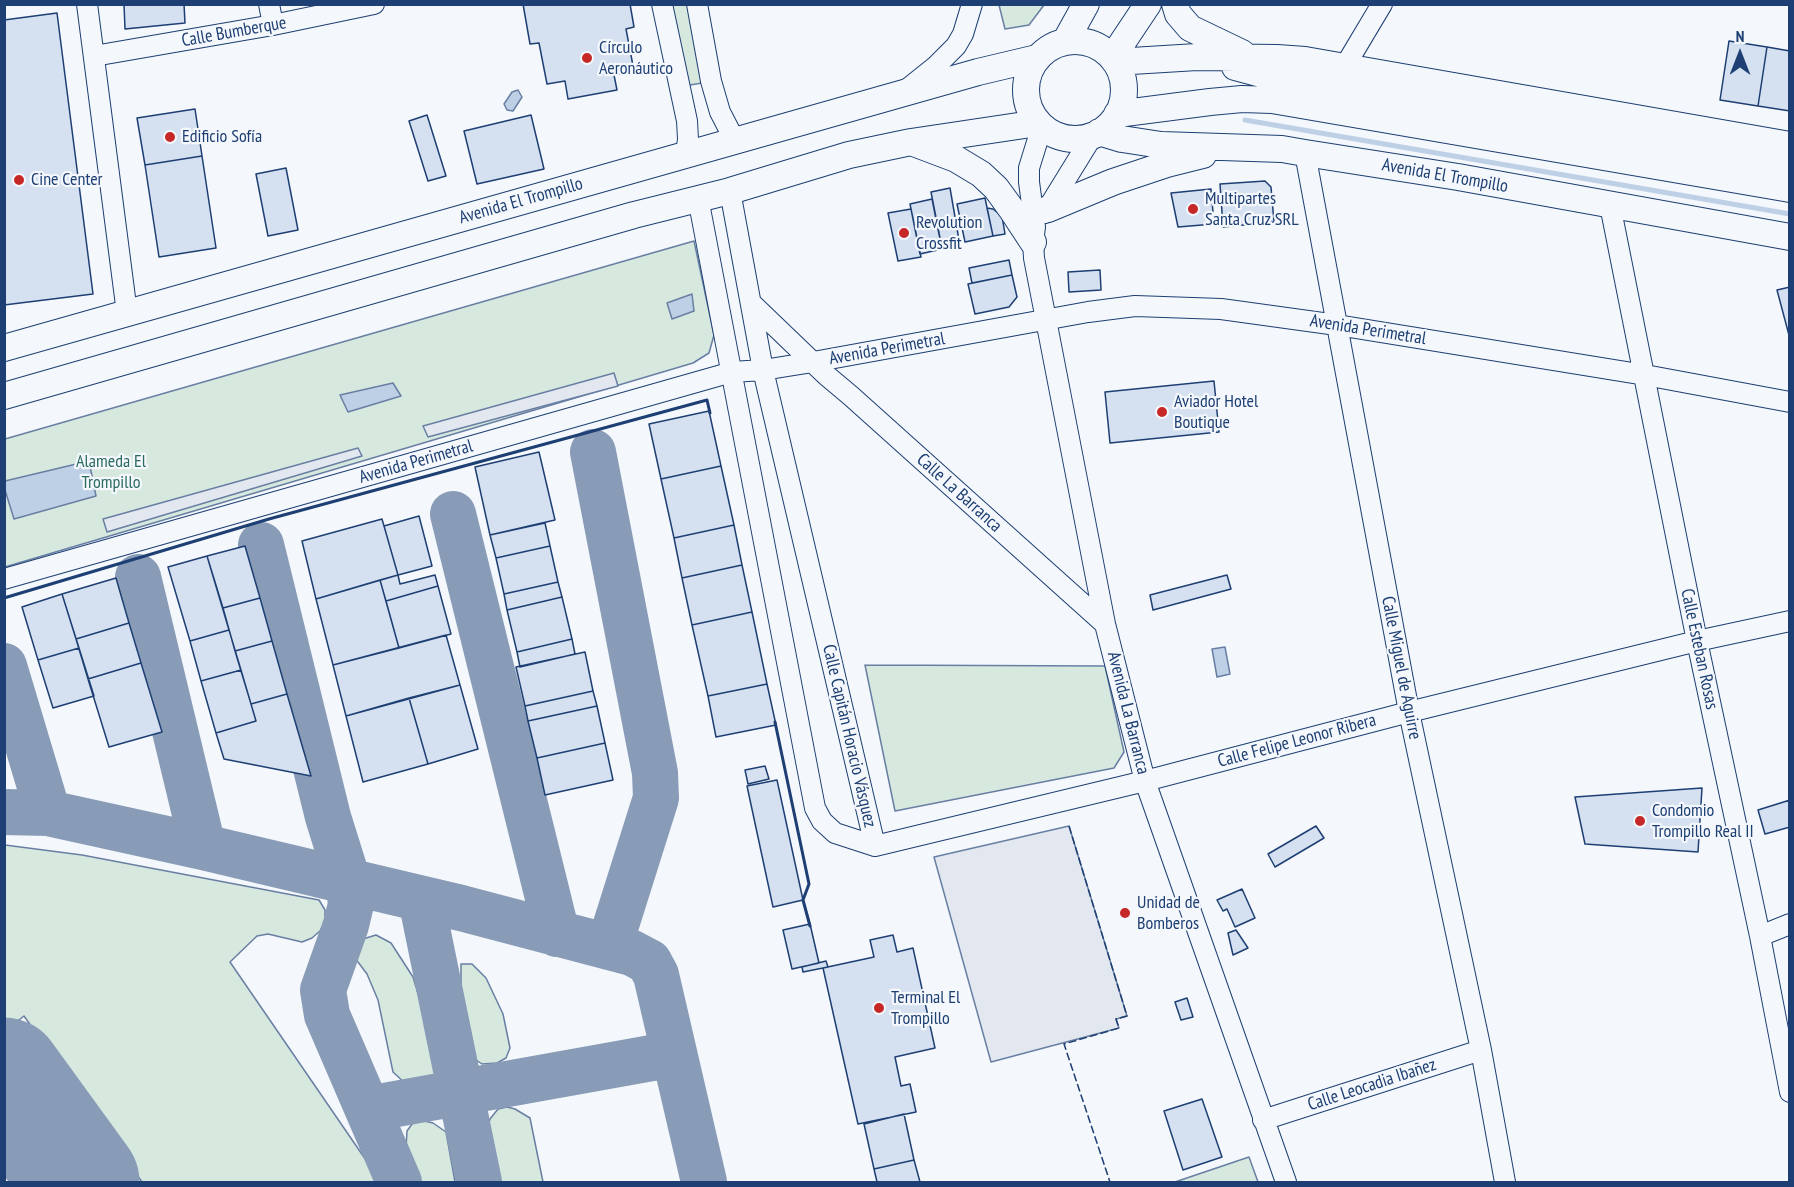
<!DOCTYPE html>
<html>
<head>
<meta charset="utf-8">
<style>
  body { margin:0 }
  #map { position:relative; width:1794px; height:1187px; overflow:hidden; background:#f4f7fb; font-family:"PT Sans Narrow",sans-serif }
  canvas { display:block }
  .frame { position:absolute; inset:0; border:6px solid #1d3f73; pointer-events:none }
  .north { position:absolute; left:1710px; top:24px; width:60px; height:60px; -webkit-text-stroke:4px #f4f7fb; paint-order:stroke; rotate:0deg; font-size:16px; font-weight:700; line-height:24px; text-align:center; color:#1d3f73 }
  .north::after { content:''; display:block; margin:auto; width:21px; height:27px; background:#1d3f73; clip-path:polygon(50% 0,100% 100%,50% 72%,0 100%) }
</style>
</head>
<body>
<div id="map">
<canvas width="1794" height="1187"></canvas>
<div class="frame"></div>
<div class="north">N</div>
</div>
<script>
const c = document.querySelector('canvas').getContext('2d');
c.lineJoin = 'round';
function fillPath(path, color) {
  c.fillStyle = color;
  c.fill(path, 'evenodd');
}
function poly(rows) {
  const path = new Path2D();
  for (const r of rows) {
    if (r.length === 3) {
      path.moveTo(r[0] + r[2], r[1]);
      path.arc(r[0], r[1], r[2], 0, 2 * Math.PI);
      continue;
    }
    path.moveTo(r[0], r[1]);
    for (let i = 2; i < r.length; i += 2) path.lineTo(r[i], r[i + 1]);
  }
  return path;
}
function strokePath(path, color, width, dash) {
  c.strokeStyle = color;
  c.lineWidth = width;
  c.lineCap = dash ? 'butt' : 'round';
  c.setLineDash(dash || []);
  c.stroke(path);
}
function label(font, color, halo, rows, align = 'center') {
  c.font = font + ' "PT Sans Narrow",sans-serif';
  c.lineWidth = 4.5;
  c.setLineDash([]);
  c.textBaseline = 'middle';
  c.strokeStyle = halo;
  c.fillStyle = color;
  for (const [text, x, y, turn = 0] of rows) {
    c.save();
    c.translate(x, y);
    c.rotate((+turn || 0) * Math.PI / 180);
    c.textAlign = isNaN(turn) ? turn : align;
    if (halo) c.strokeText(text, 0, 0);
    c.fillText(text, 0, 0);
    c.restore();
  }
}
const green = poly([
  [668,5,693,5,708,82,684,86,668,5],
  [999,5,999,4,1044,5,1029,25,1005,29,999,5],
  [694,241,714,335,709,353,693,363,5,567,5,439,694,241],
  [865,665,1105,666,1124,752,1114,768,895,811,865,665],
  [5,845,82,855,319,900,325,910,325,922,320,931,312,938,302,942,268,934,257,936,230,962,381,1182,142,1182,24,1016,5,1031,5,845],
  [376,935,391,943,413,977,423,1010,437,1073,418,1086,407,1085,393,1072,378,1000,367,974,355,958,358,946,363,939,376,935],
  [461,964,472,964,486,978,503,1014,510,1048,506,1058,497,1063,482,1064,473,1058,464,1043,457,999,461,990,461,964],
  [507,1107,515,1109,530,1118,543,1182,495,1182,487,1150,487,1130,490,1119,498,1109,507,1107],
  [420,1120,433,1123,446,1132,455,1182,412,1182,406,1148,407,1131,412,1124,420,1120],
  [1249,1157,1258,1182,1175,1182,1249,1157]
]);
const parking = poly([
  [614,373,618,386,428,437,423,426,614,373],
  [358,448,362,456,107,532,103,519,358,448],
  [1069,826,1127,1016,1116,1019,1119,1028,991,1062,934,857,1069,826]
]);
const water = poly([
  [518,90,522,97,513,111,507,110,504,104,512,92,518,90],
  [692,294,694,311,672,319,667,303,692,294],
  [393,383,401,396,348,412,340,395,393,383],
  [89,461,96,496,14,519,5,490,5,481,89,461],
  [1225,647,1230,674,1217,677,1212,649,1225,647]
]);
const stream = poly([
  [1245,120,1790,214]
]);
const taxiway = poly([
  [593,452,655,773,656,798,609,947],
  [453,514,557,934],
  [261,545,328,817,348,881,351,904,346,925,323,990,327,1015,399,1182],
  [138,577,203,847],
  [4,666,48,813],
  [4,812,48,813,203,847,461,908,632,953,649,962,656,975,704,1182],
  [421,899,479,1182],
  [368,1109,674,1054]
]);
const runway = poly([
  [4,1076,81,1182]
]);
const building = poly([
  [124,4,184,4,185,23,125,29,124,4],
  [523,4,630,4,634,27,626,29,634,71,614,75,617,90,568,99,565,81,547,84,539,43,530,44,523,4],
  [57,13,93,294,4,305,4,20,57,13],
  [1729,41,1767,47,1758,106,1720,100,1729,41],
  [1767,47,1790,51,1790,111,1758,106,1767,47],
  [195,109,202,156,145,165,137,118,195,109],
  [427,115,446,176,428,181,409,121,427,115],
  [531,115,544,169,477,184,464,131,531,115],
  [202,156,216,248,159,257,145,165,202,156],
  [286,168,298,230,268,236,256,174,286,168],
  [1265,181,1271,187,1274,222,1223,227,1220,184,1265,181],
  [950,188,959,240,941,243,931,192,950,188],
  [1211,189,1214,224,1178,227,1171,193,1211,189],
  [985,198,993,236,965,242,957,204,985,198],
  [932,199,942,249,920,254,910,204,932,199],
  [987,208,993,209,1002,216,1005,234,993,236,987,208],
  [911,209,921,257,898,261,888,213,911,209],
  [1009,260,1012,275,972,283,969,268,1009,260],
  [1100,270,1101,290,1069,292,1068,272,1100,270],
  [1012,275,1017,297,1009,307,975,314,968,284,1012,275],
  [1790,287,1790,339,1777,290,1790,287],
  [1214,381,1219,432,1110,443,1105,392,1214,381],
  [709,411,721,466,661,479,649,424,709,411],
  [539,452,555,520,490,535,475,467,539,452],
  [721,466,734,525,674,538,661,479,721,466],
  [419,516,432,566,398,575,384,526,419,516],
  [382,519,398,575,316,599,302,541,382,519],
  [545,523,550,546,496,558,490,535,545,523],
  [734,525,742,565,682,578,674,538,734,525],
  [245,546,260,598,223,608,207,556,245,546],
  [550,546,558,582,504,594,496,558,550,546],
  [207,556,229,630,190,641,168,567,207,556],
  [742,565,752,612,692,625,682,578,742,565],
  [398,575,400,584,435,575,438,586,386,601,380,580,398,575],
  [1227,575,1231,589,1153,610,1150,595,1227,575],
  [116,578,129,623,76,639,62,594,116,578],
  [380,580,399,648,333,665,316,599,380,580],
  [558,582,562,597,507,610,504,594,558,582],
  [438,586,451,634,399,648,386,601,438,586],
  [62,594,79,648,38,660,22,607,62,594],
  [562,597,572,639,517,652,507,610,562,597],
  [260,598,272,641,235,651,223,608,260,598],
  [752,612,767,684,708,696,692,625,752,612],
  [129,623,141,663,88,679,76,639,129,623],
  [229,630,241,670,201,681,190,641,229,630],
  [446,635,460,685,346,716,333,665,446,635],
  [572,639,575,654,520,667,517,652,572,639],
  [272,641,287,694,251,704,235,651,272,641],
  [79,648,94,696,53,708,38,660,79,648],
  [585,652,593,691,525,706,516,667,585,652],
  [141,663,162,732,109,747,88,679,141,663],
  [241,670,256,721,216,733,201,681,241,670],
  [767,684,776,725,716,737,708,696,767,684],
  [460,685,478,749,428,764,409,698,460,685],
  [593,691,597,706,528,721,525,706,593,691],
  [287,694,311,776,224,759,216,733,256,721,251,704,287,694],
  [409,698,428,764,363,782,346,716,409,698],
  [597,706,605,743,537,758,528,721,597,706],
  [605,743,613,780,545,795,537,758,605,743],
  [765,766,769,779,748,784,745,770,765,766],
  [777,780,803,900,773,907,747,786,777,780],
  [1702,788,1698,852,1585,844,1575,797,1702,788],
  [1790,800,1790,827,1765,834,1758,810,1790,800],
  [1316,826,1324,838,1275,867,1268,854,1316,826],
  [1242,889,1255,918,1235,927,1227,909,1223,911,1217,900,1242,889],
  [810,924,819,963,792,969,783,930,810,924],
  [1236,930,1248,948,1233,955,1228,933,1236,930],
  [893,935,897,952,913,948,935,1048,895,1057,901,1086,910,1084,916,1112,858,1124,823,968,874,957,870,940,893,935],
  [826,961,828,967,803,972,802,967,826,961],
  [1187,998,1193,1017,1181,1020,1175,1002,1187,998],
  [1202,1099,1222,1157,1183,1170,1164,1111,1202,1099],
  [904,1114,914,1160,874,1169,864,1124,904,1114],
  [914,1160,920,1182,877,1182,874,1169,914,1160]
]);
const minor = poly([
  [87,4,127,313],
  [269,4,273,25],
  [662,4,687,121,688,139,686,155],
  [697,4,711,81,720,112,735,141],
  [94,56,273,25,374,4],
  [1345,66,1382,4],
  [906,90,936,66,956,46,963,34,972,4],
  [1042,126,1029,168,1029,182,1035,227,1033,242,1034,258,1105,624,1145,781,1286,1182],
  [1305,153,1409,712,1481,1050,1505,1182],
  [730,191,763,370,875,846],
  [698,198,815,808,822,821,835,833,875,846],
  [1610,205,1697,641,1760,936,1790,1092],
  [1045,213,1093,135],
  [751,303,826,375,851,396,1105,624],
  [4,579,732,372,763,370,813,362,1088,312,1135,306,1221,309,1337,325,1645,375,1790,402],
  [875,846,1145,781,1409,712,1697,641,1790,621],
  [1760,936,1790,924],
  [1263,1120,1481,1050]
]);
const major = poly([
  [1175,4,1178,14,1190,28,1242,53],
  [1075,90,49],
  [1065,42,1086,4],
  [1112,58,1148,4],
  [1115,62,1197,57,1277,58,1305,60,1790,145],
  [1235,67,1287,81,1790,168],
  [1117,114,1210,102,1242,99,1272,100,1790,189],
  [1099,132,1122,139,1161,145,1282,149,1305,153,1458,177,1790,237],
  [911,142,956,159,981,174,996,188,1012,210,1033,242],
  [1048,209,1113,182,1167,164,1203,155],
  [4,348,978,72,1037,58],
  [4,396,634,215,730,191,849,155,911,142,1038,123]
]);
const fence = poly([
  [4,598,269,519,707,400,710,414],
  [775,722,809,884,803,900,810,924],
  [1069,826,1127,1016,1116,1019,1119,1028,1064,1044,1110,1182]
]);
const wall = poly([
  [4,598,269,519,707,400,710,413],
  [775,722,809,884,803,900,810,926]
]);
const markers = [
  [587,58,6,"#c62828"],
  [170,137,6,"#c62828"],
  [19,180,6,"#c62828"],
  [1193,209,6,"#c62828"],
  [904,233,6,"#c62828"],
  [1162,412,6,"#c62828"],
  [1640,821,6,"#c62828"],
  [1125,913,6,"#c62828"],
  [879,1008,6,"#c62828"]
];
const streetNames = [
  ["Calle Bumberque",234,32,-10],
  ["Avenida El Trompillo",1445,176,10],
  ["Avenida El Trompillo",521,201,-16],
  ["Avenida Perimetral",1368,330,9],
  ["Avenida Perimetral",887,349,-10],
  ["Avenida Perimetral",416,462,-16],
  ["Calle La Barranca",959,493,42],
  ["Calle Esteban Rosas",1699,649,78],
  ["Calle Miguel de Aguirre",1401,668,79],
  ["Avenida La Barranca",1128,713,76],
  ["Calle Capitán Horacio Vásquez",849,736,77],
  ["Calle Felipe Leonor Ribera",1297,741,-15],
  ["Calle Leocadia Ibañez",1372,1085,-18]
];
const poiNames = [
  ["Círculo",599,48],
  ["Aeronáutico",599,69],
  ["Edificio Sofía",182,137],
  ["Cine Center",31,180],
  ["Multipartes",1205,199],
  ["Santa Cruz SRL",1205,220],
  ["Revolution",916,223],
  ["Crossfit",916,244],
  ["Aviador Hotel",1174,402],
  ["Boutique",1174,423],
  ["Condomio",1652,811],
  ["Trompillo Real II",1652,832],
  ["Unidad de",1137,903],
  ["Bomberos",1137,924],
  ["Terminal El",891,998],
  ["Trompillo",891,1019]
];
const parkNames = [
  ["Alameda El",111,462],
  ["Trompillo",111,483]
];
fillPath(green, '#d7e8df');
strokePath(green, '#687fa3', 1.5);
fillPath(parking, '#e3e8f0');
strokePath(parking, '#687fa3', 1.5);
fillPath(water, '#bed0e5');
strokePath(water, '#687fa3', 1.5);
strokePath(stream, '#bed0e5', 5);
strokePath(taxiway, '#889bb7', 46);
strokePath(runway, '#889bb7', 117);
fillPath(building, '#d5e0f0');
strokePath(building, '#1d3f73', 1.5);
strokePath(minor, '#1d3f73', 22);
strokePath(major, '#1d3f73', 28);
strokePath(minor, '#f4f7fb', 20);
strokePath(major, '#f4f7fb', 26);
strokePath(fence, '#1d3f73', 1.5, [8, 3]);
strokePath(wall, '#1d3f73', 3);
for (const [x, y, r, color] of markers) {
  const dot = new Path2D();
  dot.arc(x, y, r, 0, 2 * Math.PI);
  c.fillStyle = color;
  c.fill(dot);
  strokePath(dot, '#f4f7fb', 2);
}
label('18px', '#1d3f73', '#f4f7fb', streetNames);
label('18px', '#1d3f73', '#f4f7fb', poiNames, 'left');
label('18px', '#2c6c60', '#f4f7fb', parkNames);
</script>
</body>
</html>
